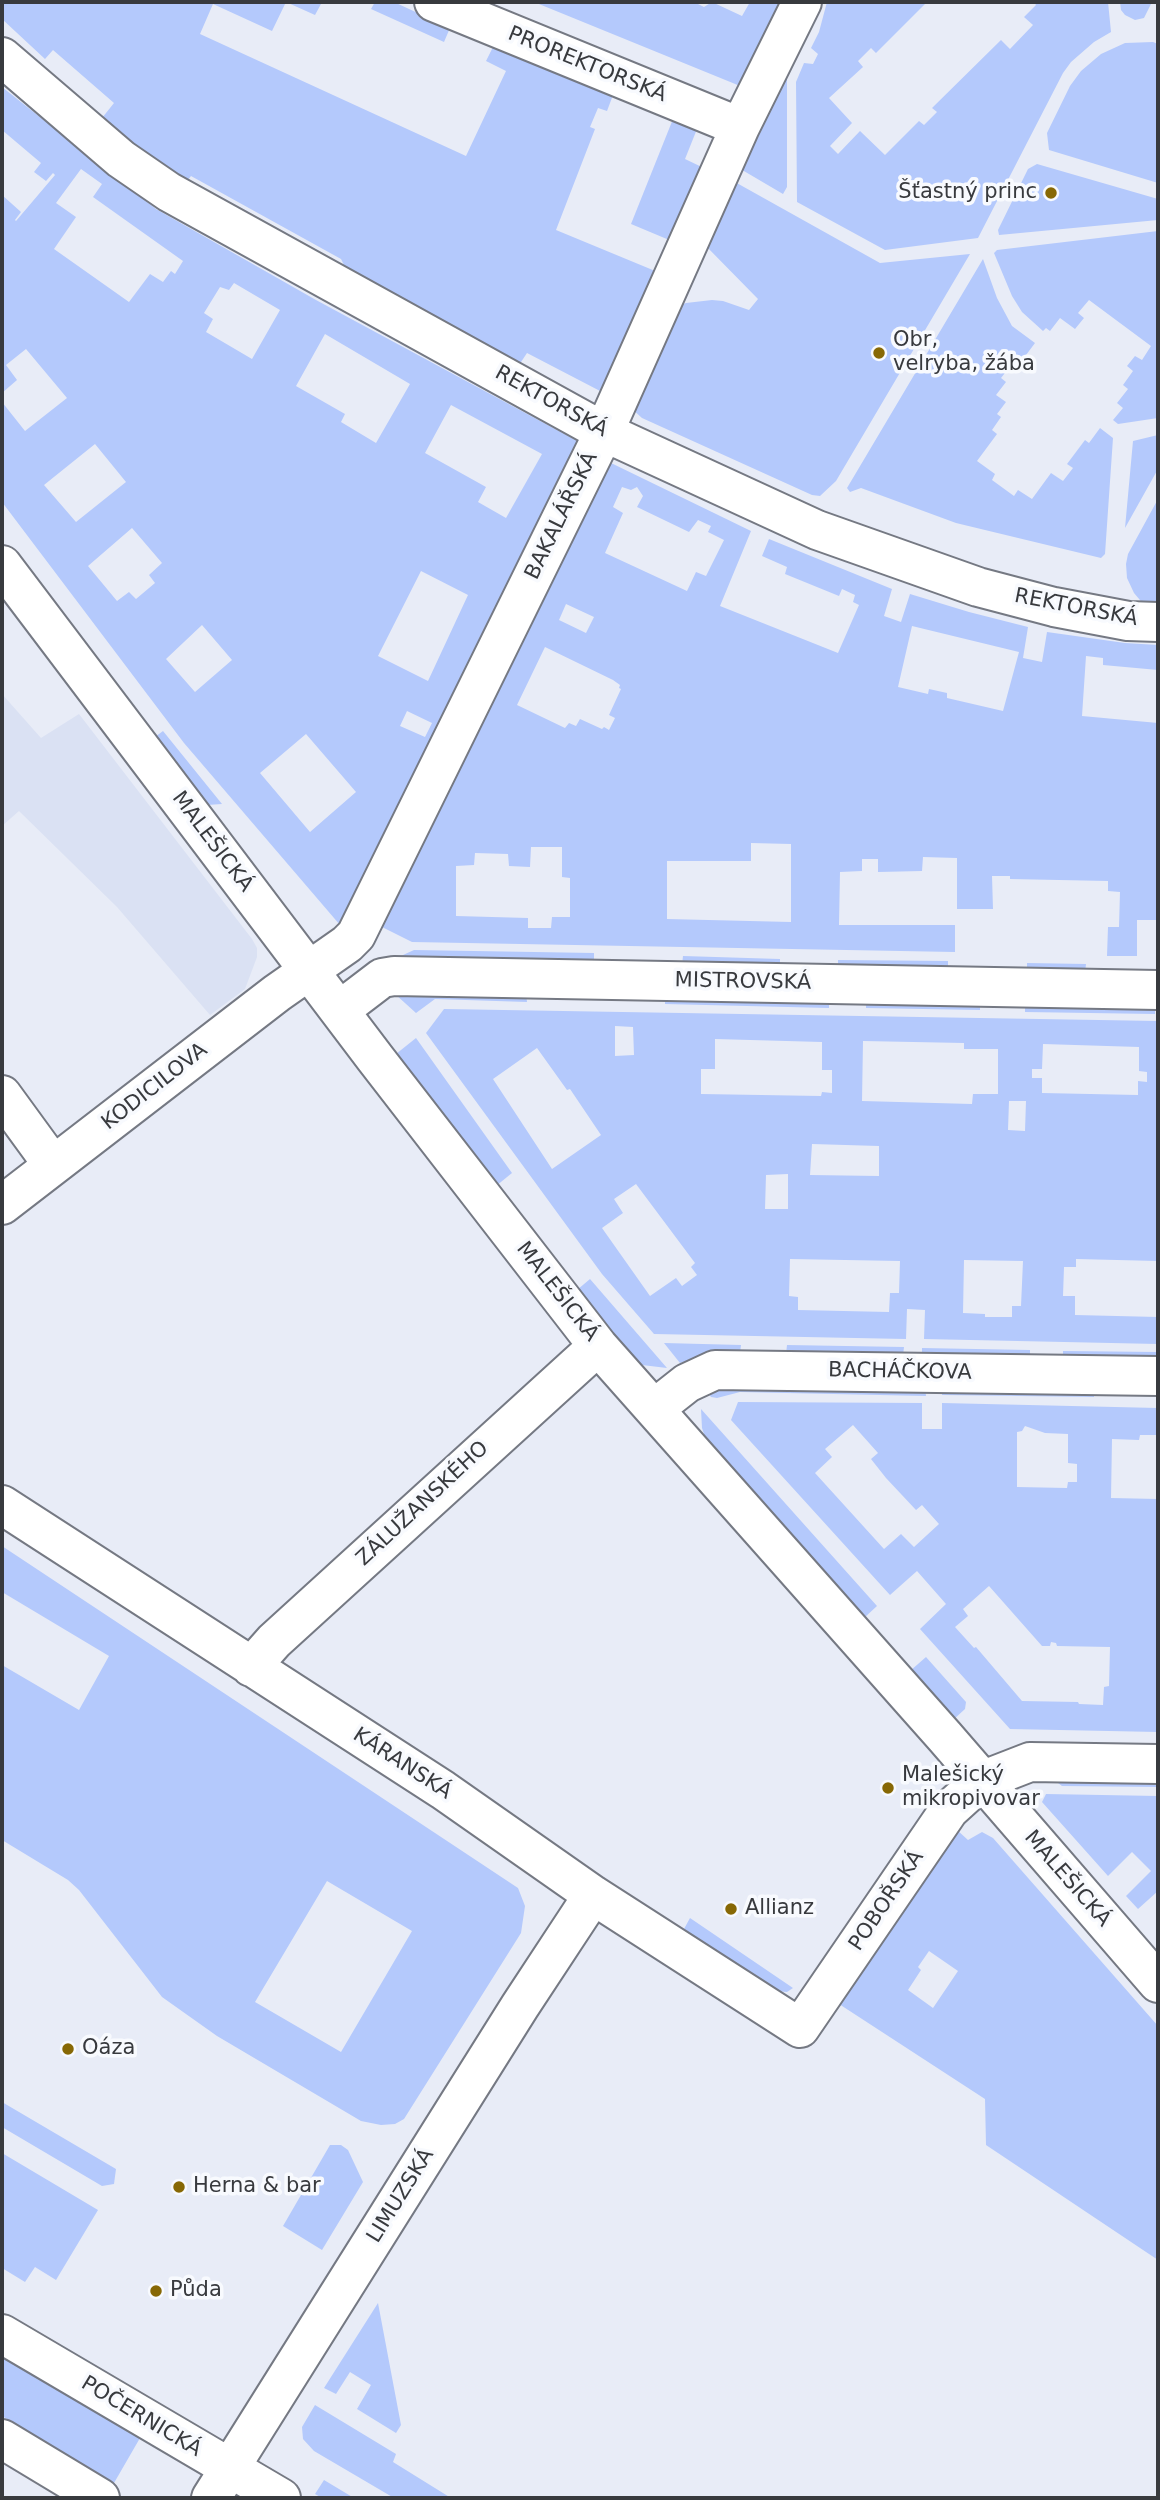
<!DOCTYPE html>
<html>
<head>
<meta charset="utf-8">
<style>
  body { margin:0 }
  #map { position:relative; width:1160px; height:2500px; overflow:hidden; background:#e8ecf7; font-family:"DejaVu Sans",sans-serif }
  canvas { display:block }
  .frame { position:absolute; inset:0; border:4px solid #383a3e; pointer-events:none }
</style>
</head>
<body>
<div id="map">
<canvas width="1160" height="2500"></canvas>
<div class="frame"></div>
</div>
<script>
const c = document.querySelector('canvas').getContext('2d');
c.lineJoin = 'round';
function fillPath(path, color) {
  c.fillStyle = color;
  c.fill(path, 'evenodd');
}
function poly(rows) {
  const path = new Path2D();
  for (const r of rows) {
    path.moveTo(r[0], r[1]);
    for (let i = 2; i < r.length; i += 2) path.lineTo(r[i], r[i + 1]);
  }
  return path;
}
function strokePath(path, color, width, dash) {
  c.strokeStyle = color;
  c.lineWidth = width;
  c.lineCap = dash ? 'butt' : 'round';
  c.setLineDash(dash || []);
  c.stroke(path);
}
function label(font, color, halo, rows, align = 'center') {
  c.font = font + ' "DejaVu Sans",sans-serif';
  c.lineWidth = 7;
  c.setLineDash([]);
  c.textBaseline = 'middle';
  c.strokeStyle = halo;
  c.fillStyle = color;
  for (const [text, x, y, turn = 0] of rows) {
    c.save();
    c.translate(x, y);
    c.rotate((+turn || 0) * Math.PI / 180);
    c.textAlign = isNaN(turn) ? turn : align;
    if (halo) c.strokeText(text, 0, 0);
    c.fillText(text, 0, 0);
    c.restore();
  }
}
const built = poly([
  [2,694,41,738,79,714,252,939,257,948,257,957,245,989,210,1015,117,907,19,811,2,826]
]);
const green = poly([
  [2,2,316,2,321,4,315,15,286,2,272,31,213,4,200,34,466,156,506,71,486,61,493,47,613,95,607,111,598,108,590,127,595,129,556,230,660,273,602,392,527,353,519,365,350,277,341,259,191,176,184,185,98,123,114,103,53,50,45,59,2,19],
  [375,2,394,2,450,28,444,42,371,9],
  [534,2,694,2,704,7,712,2,742,16,750,2,788,2,745,88],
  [827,2,927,2,876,53,871,48,858,61,863,67,829,98,852,123,830,146,838,154,860,131,885,155,919,121,924,125,937,112,932,108,1001,40,1010,49,1033,25,1024,17,1036,5,1034,2,1108,2,1111,32,1094,42,1071,62,1063,73,978,238,885,250,797,202,796,82,804,63,813,64,818,54,811,48,819,32],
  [1120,2,1152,2,1144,18,1135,20,1125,15,1121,10],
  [1153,42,1158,44,1158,183,1049,150,1047,133,1070,86,1081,71,1101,54,1125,43],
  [787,66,787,187,783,194,732,164],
  [2,87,156,209,316,300,581,443,346,932,184,743,2,502,2,402,25,431,67,398,26,349,6,365,17,380,2,393,2,195,21,212,15,220,16,221,55,175,53,173,46,181,34,172,41,163,2,130],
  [81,169,102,184,93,197,183,261,175,274,171,271,163,282,150,274,129,302,54,249,76,217,56,203],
  [234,283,280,310,252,359,206,332,213,319,204,313,220,287,229,290],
  [325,334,410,384,376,443,341,422,345,414,296,386],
  [451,405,542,454,506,518,478,502,486,487,425,453],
  [95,444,126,482,76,522,44,485],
  [132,528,162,563,149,575,155,583,136,599,129,592,117,601,88,566],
  [421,571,468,595,428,681,378,656],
  [202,625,232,660,195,692,166,659],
  [407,711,432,723,425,737,400,726],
  [306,734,356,792,310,832,260,773],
  [673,119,697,129,685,159,708,170,674,242,631,224],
  [1037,164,1158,199,1158,220,999,235,998,230,1028,169],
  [726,177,880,263,970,254,836,481,820,496,812,495,642,418,632,409,676,307,686,303,712,300,723,301,749,310,758,299,704,244],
  [1158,231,1158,418,1118,424,1113,420,1123,408,1117,403,1128,389,1123,385,1133,371,1127,366,1135,356,1142,360,1151,346,1089,300,1078,313,1084,318,1075,329,1060,318,1050,331,1046,328,1043,331,1022,312,1012,296,994,253,997,250],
  [983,259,997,298,1012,326,1035,343,1026,355,1032,360,1023,372,1012,364,1001,378,1006,382,996,395,1006,402,997,414,1001,417,992,430,997,434,977,461,995,474,992,480,1014,496,1018,490,1032,499,1051,473,1063,481,1073,468,1067,464,1085,440,1089,443,1100,428,1113,438,1105,554,1101,558,956,523,861,488,850,492,847,488],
  [1158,435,1158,469,1125,528,1133,441],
  [609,462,751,531,720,606,838,653,859,605,853,602,855,595,842,589,839,596,785,574,787,567,762,556,769,539,892,589,884,616,901,622,910,594,969,612,1028,627,1023,658,1042,662,1047,632,1125,643,1158,645,1158,670,1103,665,1103,658,1086,656,1082,716,1158,723,1158,920,1137,920,1137,956,1107,956,1108,927,1119,927,1120,892,1108,891,1108,881,1010,879,1010,876,992,876,993,909,957,909,957,858,923,857,922,871,878,872,878,859,862,859,862,871,840,872,839,925,955,925,955,952,412,942,380,926],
  [622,487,631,490,637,487,643,496,637,507,689,532,698,520,711,526,708,532,724,540,706,576,696,572,687,591,605,553,623,513,613,507],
  [566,604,594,617,586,633,559,620],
  [912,626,1019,652,1003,711,947,698,947,693,929,689,928,694,898,687],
  [545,647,613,680,620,685,619,688,621,689,609,715,615,718,609,730,604,727,602,729,580,719,576,726,569,723,565,728,517,705],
  [751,843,791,844,791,922,667,919,667,861,751,861],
  [531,847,562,847,562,877,570,878,570,917,552,917,551,928,528,928,528,918,456,916,456,866,474,865,475,853,508,854,509,866,530,867],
  [1158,499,1158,606,1145,606,1134,593,1127,578,1126,564,1128,554],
  [163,731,222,804,207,805,155,737],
  [414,950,594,953,594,964,392,960],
  [683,956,780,959,780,968,682,965],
  [838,960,948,961,948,970,838,969],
  [1027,963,1086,964,1085,973,1027,972],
  [526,993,527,1002,435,999,416,1013,395,994],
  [665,994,829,998,829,1008,665,1004],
  [866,998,980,1000,980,1010,866,1008],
  [1025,1002,1155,1004,1155,1014,1025,1012],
  [444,1009,1158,1021,1158,1261,1076,1259,1076,1267,1064,1267,1063,1296,1075,1296,1075,1315,1158,1317,1158,1344,924,1339,925,1310,907,1309,906,1339,654,1334,602,1274,426,1033],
  [615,1026,633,1027,634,1055,615,1056],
  [715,1039,822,1042,822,1070,832,1070,832,1093,822,1092,821,1096,701,1094,701,1069,715,1069],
  [863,1041,964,1043,964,1049,998,1049,998,1094,973,1094,972,1104,862,1101],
  [1043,1044,1139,1047,1139,1071,1147,1072,1147,1082,1138,1081,1138,1095,1042,1093,1042,1078,1032,1078,1032,1069,1042,1069],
  [537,1048,567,1090,570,1089,601,1135,552,1169,493,1079],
  [1009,1101,1026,1101,1025,1131,1008,1130],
  [812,1144,879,1146,879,1176,810,1175],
  [788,1174,788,1209,765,1209,766,1175],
  [636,1184,695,1263,691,1267,697,1275,682,1286,676,1278,650,1296,602,1228,623,1213,614,1199],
  [790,1259,900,1261,899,1293,890,1293,889,1312,798,1310,798,1297,789,1296],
  [964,1260,1023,1261,1021,1306,1012,1306,1012,1317,985,1317,985,1314,963,1313],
  [416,1038,512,1173,496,1186,396,1054],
  [590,1279,667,1368,642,1365,630,1354,577,1290],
  [664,1343,741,1345,740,1353,709,1354,680,1363],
  [787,1345,904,1347,903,1356,786,1354],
  [922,1348,1030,1350,1030,1359,922,1357],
  [1063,1351,1158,1352,1158,1361,1063,1359],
  [925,1385,926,1396,740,1392,717,1398,711,1397,708,1393,711,1388],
  [942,1386,1094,1388,1094,1397,942,1395],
  [738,1402,922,1403,922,1429,942,1429,942,1403,1158,1408,1158,1435,1140,1435,1139,1440,1112,1439,1111,1498,1158,1499,1158,1732,1010,1729,920,1629,946,1604,917,1571,890,1595,731,1420],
  [853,1425,878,1453,871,1459,886,1478,916,1510,922,1505,939,1524,914,1547,901,1534,884,1549,815,1473,832,1457,825,1449],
  [1025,1426,1045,1433,1068,1434,1068,1463,1077,1464,1077,1482,1068,1482,1067,1488,1017,1487,1017,1432,1022,1431],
  [989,1586,1042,1646,1050,1646,1051,1642,1056,1643,1057,1646,1110,1647,1109,1686,1104,1687,1103,1705,1079,1704,1078,1702,1022,1701,976,1647,974,1648,955,1627,968,1616,963,1609],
  [701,1409,877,1606,864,1618,706,1440,702,1428],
  [2,1546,518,1888,525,1906,521,1933,404,2119,395,2124,381,2125,361,2121,217,2036,162,1997,79,1890,68,1880,2,1840,2,1665,79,1710,109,1656,2,1592],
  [327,1881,412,1931,341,2052,255,2002],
  [926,1657,966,1702,965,1709,953,1720,910,1671],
  [1058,1777,1158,1778,1158,1787,1062,1786,1058,1783],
  [1046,1794,1158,1796,1158,1891,1138,1909,1126,1896,1151,1871,1132,1852,1108,1876,1042,1802],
  [957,1830,968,1840,982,1832,993,1838,1158,2026,1158,2260,986,2145,985,2099,839,2004],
  [929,1951,958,1971,933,2008,908,1990,921,1970,918,1967],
  [690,1918,793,1988,787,1992,776,1991,684,1929],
  [2,2102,116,2169,114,2184,102,2186,2,2127],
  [330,2145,341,2145,348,2150,363,2182,322,2250,283,2226],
  [2,2153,98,2210,56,2280,35,2267,25,2282,2,2268],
  [378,2303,401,2425,396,2433,357,2409,371,2385,350,2372,336,2394,324,2388],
  [2,2356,140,2438,114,2483,2,2416],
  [315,2405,396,2454,393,2462,451,2498,394,2498,314,2451,303,2439,302,2427],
  [324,2480,354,2498,322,2498,315,2494]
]);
const minor = poly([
  [434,2,740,127],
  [2,57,121,159,169,192,604,432,817,530,978,587,1054,607,1128,621,1158,622],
  [2,565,375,1058,598,1346,945,1737,1158,1983],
  [340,1010,382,978,394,976,1158,990],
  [2,1095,53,1165],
  [2,1205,277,993,347,944,356,935,604,432,740,127,802,2],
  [654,1409,687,1383,715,1370,1158,1376],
  [2,1505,443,1790,593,1895,800,2028,949,1810,981,1781,1030,1762,1158,1764],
  [251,1667,274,1641,598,1346],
  [2,2334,281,2498],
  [2,2439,100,2498],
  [211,2498,520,2006,593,1895]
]);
const markers = [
  [1051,193,7,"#876805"],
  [879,353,7,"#876805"],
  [888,1788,7,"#876805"],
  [731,1909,7,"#876805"],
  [68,2049,7,"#876805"],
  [179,2187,7,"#876805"],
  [156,2291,7,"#876805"]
];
const streetNames = [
  ["PROREKTORSKÁ",587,65,22],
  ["REKTORSKÁ",551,402,29],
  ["BAKALÁŘSKÁ",562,516,-64],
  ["REKTORSKÁ",1076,608,11],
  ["MALEŠICKÁ",212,842,53],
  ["MISTROVSKÁ",743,982,1],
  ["KODICILOVA",155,1087,-38],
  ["MALEŠICKÁ",557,1292,52],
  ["BACHÁČKOVA",900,1372,1],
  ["ZÁLUŽANSKÉHO",423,1504,-43],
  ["KÁRANSKÁ",402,1764,33],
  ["MALEŠICKÁ",1067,1879,49],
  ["POBOŘSKÁ",887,1901,-56],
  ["LIMUZSKÁ",401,2196,-58],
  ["POČERNICKÁ",141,2417,31]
];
const poiNames = [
  ["Šťastný princ",1037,193,"right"],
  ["Obr,",893,341],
  ["velryba, žába",893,365],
  ["Malešický",902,1776],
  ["mikropivovar",902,1800],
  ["Allianz",745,1909],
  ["Oáza",82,2049],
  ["Herna & bar",193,2187],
  ["Půda",170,2291]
];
fillPath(built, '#dae1f3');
fillPath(green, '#b4c9fc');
strokePath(minor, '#757983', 42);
strokePath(minor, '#fff', 38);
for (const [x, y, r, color] of markers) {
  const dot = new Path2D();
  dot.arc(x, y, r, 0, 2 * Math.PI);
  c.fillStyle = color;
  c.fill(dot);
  strokePath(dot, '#f8fafe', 2.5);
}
label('21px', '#383a3e', '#f8fafe', streetNames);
label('21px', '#383a3e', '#f8fafe', poiNames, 'left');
</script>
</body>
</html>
